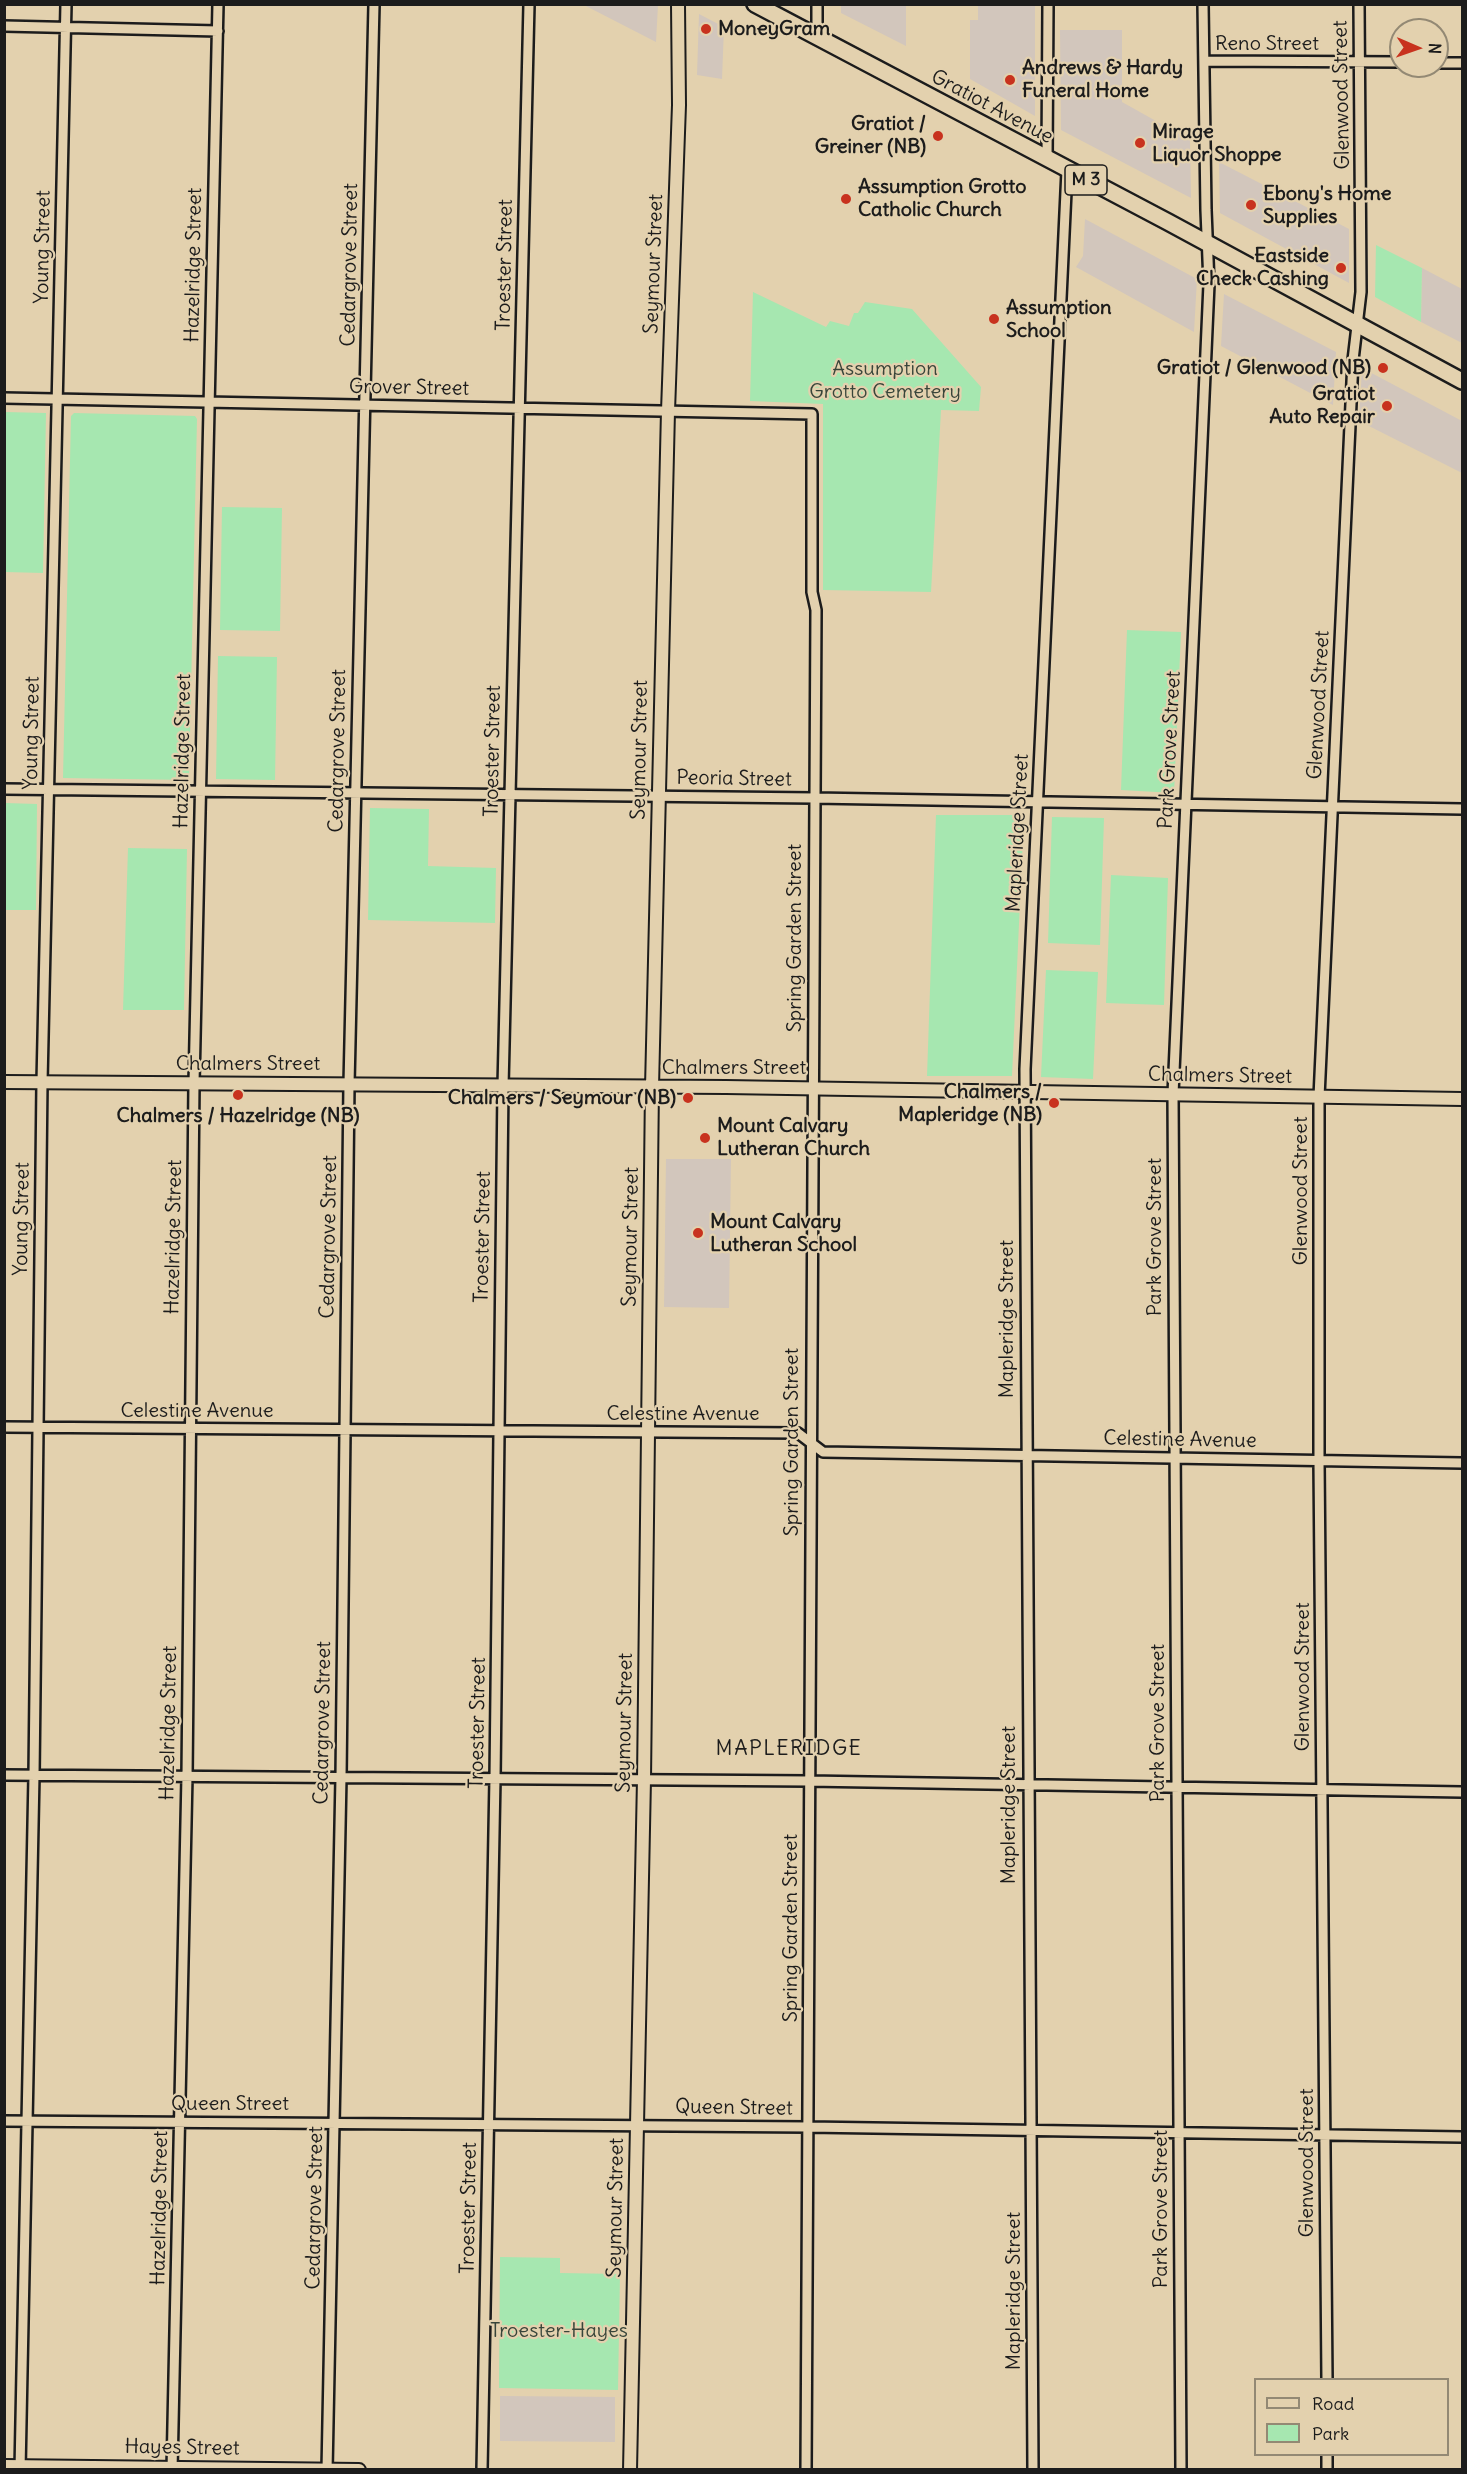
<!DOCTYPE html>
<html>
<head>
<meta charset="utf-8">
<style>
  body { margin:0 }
  #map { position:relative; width:1467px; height:2474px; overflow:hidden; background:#e3d1ae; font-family:Delius,sans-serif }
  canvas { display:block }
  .frame { position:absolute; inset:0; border:6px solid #1c1c1c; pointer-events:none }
  .legend { position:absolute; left:1254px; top:2378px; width:195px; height:78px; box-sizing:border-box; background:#e3d1ae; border:2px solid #938974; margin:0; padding:8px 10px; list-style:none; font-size:18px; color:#1c1c1c }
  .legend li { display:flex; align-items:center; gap:12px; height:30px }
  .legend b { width:30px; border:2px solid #938974 }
  .north { position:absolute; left:1389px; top:18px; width:60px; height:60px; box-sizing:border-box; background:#e3d1ae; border:2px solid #938974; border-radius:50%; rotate:92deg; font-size:16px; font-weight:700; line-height:24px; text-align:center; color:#1c1c1c }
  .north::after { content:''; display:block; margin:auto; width:21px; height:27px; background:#c8321e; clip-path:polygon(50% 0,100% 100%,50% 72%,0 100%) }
</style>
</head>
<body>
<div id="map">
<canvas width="1467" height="2474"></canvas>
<div class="frame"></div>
<ul class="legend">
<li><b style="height:8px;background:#e3d1ae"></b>Road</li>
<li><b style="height:16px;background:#a6e7b0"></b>Park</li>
</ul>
<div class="north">N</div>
</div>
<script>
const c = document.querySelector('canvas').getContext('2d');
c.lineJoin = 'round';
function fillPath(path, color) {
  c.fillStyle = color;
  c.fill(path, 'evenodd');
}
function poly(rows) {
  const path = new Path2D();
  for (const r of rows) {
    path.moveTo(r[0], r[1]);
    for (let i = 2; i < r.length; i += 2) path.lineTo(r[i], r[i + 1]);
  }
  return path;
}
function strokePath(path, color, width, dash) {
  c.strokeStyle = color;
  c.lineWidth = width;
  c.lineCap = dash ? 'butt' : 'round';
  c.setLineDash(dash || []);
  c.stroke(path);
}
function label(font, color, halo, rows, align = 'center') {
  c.font = font + ' Delius,sans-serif';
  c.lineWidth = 4.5;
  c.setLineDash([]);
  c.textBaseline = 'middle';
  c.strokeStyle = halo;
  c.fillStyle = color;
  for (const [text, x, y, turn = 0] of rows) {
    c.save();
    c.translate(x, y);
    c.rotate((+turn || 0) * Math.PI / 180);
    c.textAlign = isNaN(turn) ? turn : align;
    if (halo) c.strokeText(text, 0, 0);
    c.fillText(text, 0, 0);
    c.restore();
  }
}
const built = poly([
  [584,5,658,5,656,42],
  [841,5,906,5,906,46,841,13],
  [978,5,1035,5,1035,116,970,79,970,20,978,20],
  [699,14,724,27,722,79,697,75],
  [1060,30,1122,30,1122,102,1190,140,1191,198,1061,130],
  [1219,162,1349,229,1349,283,1220,213],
  [1085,219,1197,279,1194,332,1076,267,1083,256],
  [1422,268,1462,289,1462,343,1421,322],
  [1224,294,1336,352,1333,405,1221,346],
  [1362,368,1462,421,1462,473,1359,421],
  [666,1159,731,1159,729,1308,664,1307],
  [500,2396,615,2397,615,2442,500,2441]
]);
const green = poly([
  [1376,245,1422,268,1421,322,1375,297],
  [753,292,826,327,830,321,849,326,854,313,858,313,865,302,912,309,981,387,979,411,941,410,931,592,823,590,823,404,750,401],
  [5,412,46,413,43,573,5,572],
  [74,413,195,416,197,419,189,780,63,778,71,416],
  [222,507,282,508,280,631,220,630],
  [1127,630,1181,632,1174,793,1121,790],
  [218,656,277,657,275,780,216,779],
  [5,803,37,804,36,910,5,910],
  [370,808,429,809,428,866,496,868,495,923,368,920],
  [936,815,1024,815,1012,1076,927,1076],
  [1052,817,1104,818,1100,945,1048,943],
  [128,848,187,849,184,1010,123,1010],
  [1111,875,1168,878,1164,1005,1106,1003],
  [1046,970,1098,972,1093,1079,1041,1077],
  [500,2257,560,2258,560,2273,620,2274,618,2390,499,2388]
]);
const minor = poly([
  [4,26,218,31],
  [817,38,817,4],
  [1204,61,1401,62],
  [1437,63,1462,63],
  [1047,160,1048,4],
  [4,398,812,414,812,592,816,610,806,2470],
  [4,789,814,798,1462,809],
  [4,1427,798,1433,823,1452,1462,1463],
  [4,1775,809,1781,1462,1792],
  [4,2121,808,2127,1462,2137],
  [1327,2380,1319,1461,1319,1097,1353,360,1361,292,1359,4],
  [20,2470,34,1775,42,1082,66,4],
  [172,2470,187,1776,194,1083,218,4],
  [327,2470,341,1777,349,1084,374,4],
  [482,2470,495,1778,503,1086,529,4],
  [1033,2470,1025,1069,1067,170],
  [1181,2470,1173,1094,1209,284,1206,210,1203,4],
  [1327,2470,1327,2454]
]);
const tertiary = poly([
  [4,1082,726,1087,1462,1099],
  [4,2466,359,2470],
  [630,2470,644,1779,652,1087,668,411,679,105,678,4]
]);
const primary = poly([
  [755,4,1168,222,1462,381]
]);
const markers = [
  [706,29,6,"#c8321e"],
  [1010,80,6,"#c8321e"],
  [938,136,6,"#c8321e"],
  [1140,143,6,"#c8321e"],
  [846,199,6,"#c8321e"],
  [1251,205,6,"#c8321e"],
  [1341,268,6,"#c8321e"],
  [994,319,6,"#c8321e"],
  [1383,368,6,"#c8321e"],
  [1387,406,6,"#c8321e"],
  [238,1095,6,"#c8321e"],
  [688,1098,6,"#c8321e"],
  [1054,1103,6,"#c8321e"],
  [705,1138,6,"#c8321e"],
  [698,1233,6,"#c8321e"]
];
const shields = [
  [1086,180,42]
];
const shieldNames = [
  ["M 3",1086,180]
];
const poiNames = [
  ["MoneyGram",718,29],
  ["Andrews & Hardy",1022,68],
  ["Funeral Home",1022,91],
  ["Gratiot /",926,124,"right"],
  ["Greiner (NB)",926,147,"right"],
  ["Mirage",1152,132],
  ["Liquor Shoppe",1152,155],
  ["Assumption Grotto",858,187],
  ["Catholic Church",858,210],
  ["Ebony's Home",1263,194],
  ["Supplies",1263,217],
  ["Eastside",1329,256,"right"],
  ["Check Cashing",1329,279,"right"],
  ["Assumption",1006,308],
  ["School",1006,331],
  ["Gratiot / Glenwood (NB)",1371,368,"right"],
  ["Gratiot",1375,394,"right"],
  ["Auto Repair",1375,417,"right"],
  ["Chalmers /",1042,1092,"right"],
  ["Mapleridge (NB)",1042,1115,"right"],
  ["Chalmers / Seymour (NB)",676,1098,"right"],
  ["Chalmers / Hazelridge (NB)",238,1116,"center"],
  ["Mount Calvary",717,1126],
  ["Lutheran Church",717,1149],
  ["Mount Calvary",710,1222],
  ["Lutheran School",710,1245]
];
const streetNames = [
  ["Reno Street",1267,44],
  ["Glenwood Street",1342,95,-91],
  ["Gratiot Avenue",992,107,28],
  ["Young Street",43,247,-89],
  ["Seymour Street",654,264,-88],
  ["Hazelridge Street",194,265,-89],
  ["Cedargrove Street",350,265,-89],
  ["Troester Street",505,265,-89],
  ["Grover Street",409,388,1],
  ["Glenwood Street",1319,705,-87],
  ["Young Street",32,733,-89],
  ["Seymour Street",640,750,-89],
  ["Park Grove Street",1170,750,-87],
  ["Hazelridge Street",183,751,-89],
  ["Cedargrove Street",338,751,-89],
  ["Troester Street",493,751,-89],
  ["Peoria Street",734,779,1],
  ["Mapleridge Street",1018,833,-87],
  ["Spring Garden Street",795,938,-90],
  ["Chalmers Street",248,1064],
  ["Chalmers Street",734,1068],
  ["Chalmers Street",1220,1076,1],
  ["Glenwood Street",1301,1191,-90],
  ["Young Street",22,1219,-89],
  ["Hazelridge Street",174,1237,-89],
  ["Cedargrove Street",329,1237,-89],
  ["Troester Street",483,1237,-89],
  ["Seymour Street",631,1237,-89],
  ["Park Grove Street",1155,1237,-90],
  ["Mapleridge Street",1007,1319,-90],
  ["Celestine Avenue",197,1411],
  ["Celestine Avenue",683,1414],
  ["Celestine Avenue",1180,1440,1],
  ["Spring Garden Street",792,1442,-90],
  ["Glenwood Street",1303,1677,-90],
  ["Hazelridge Street",169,1723,-89],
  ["Cedargrove Street",323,1723,-89],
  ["Troester Street",478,1723,-89],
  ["Seymour Street",625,1723,-89],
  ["Park Grove Street",1158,1723,-90],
  ["Mapleridge Street",1009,1805,-90],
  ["Spring Garden Street",791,1928,-90],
  ["Queen Street",230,2104],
  ["Queen Street",734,2108,1],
  ["Glenwood Street",1307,2163,-90],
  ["Hazelridge Street",160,2208,-89],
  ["Cedargrove Street",315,2208,-89],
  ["Troester Street",469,2208,-89],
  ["Seymour Street",616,2208,-89],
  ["Park Grove Street",1161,2209,-90],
  ["Mapleridge Street",1014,2291,-90],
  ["Hayes Street",182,2448,1]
];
const parkNames = [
  ["Assumption",885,369],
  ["Grotto Cemetery",885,392],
  ["Troester-Hayes",559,2331]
];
const neighbourhoodNames = [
  ["MAPLERIDGE",789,1749]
];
fillPath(built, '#d2c6bc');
fillPath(green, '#a6e7b0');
strokePath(minor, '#1c1c1c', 14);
strokePath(tertiary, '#1c1c1c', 16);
strokePath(primary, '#1c1c1c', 20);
strokePath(minor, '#e3d1ae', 9);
strokePath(tertiary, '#e3d1ae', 12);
strokePath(primary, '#e3d1ae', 15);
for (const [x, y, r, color] of markers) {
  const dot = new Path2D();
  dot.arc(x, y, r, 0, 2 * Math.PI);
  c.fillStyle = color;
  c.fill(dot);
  strokePath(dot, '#e3d1ae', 2);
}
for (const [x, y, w] of shields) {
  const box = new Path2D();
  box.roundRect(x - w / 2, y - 15, w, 30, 4.5);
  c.fillStyle = '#e3d1ae';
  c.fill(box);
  strokePath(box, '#1c1c1c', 1.5);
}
label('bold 18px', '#1c1c1c', null, shieldNames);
label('bold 20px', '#1c1c1c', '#e3d1ae', poiNames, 'left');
label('20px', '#1c1c1c', '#e3d1ae', streetNames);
label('20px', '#38453a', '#e3d1ae', parkNames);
c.letterSpacing = '1.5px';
label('21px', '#1c1c1c', '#e3d1ae', neighbourhoodNames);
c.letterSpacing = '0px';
</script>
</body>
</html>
